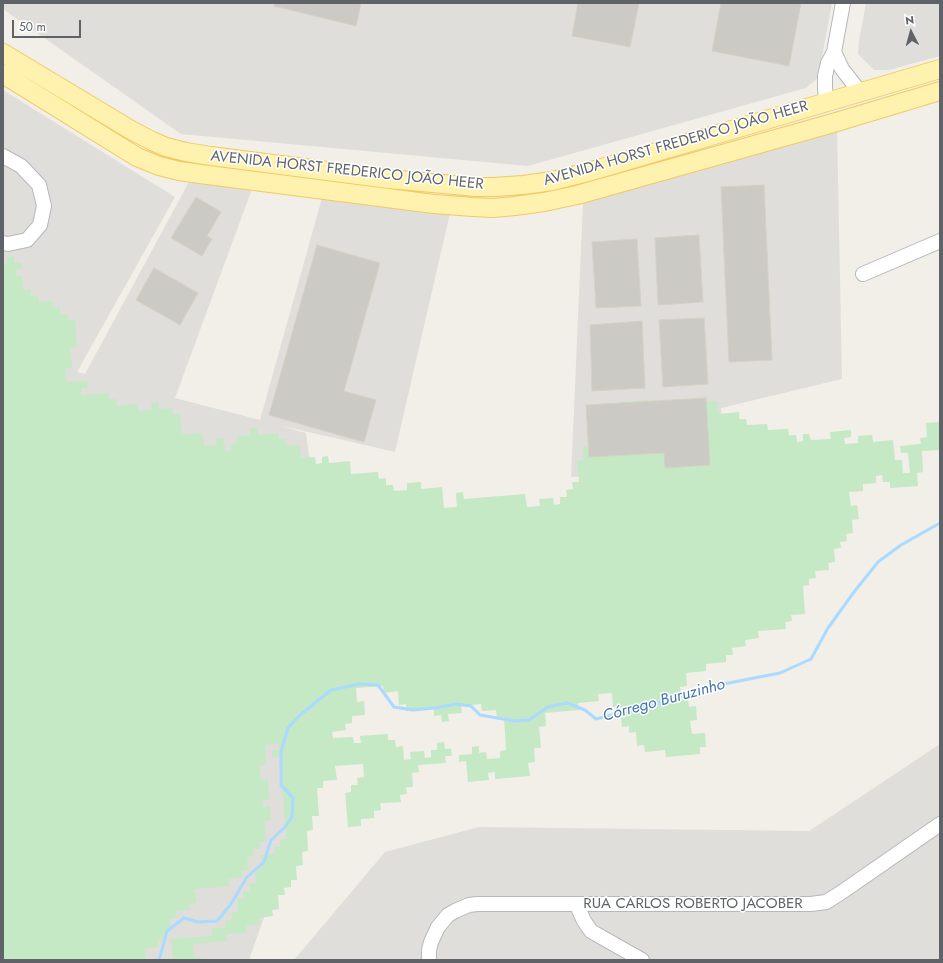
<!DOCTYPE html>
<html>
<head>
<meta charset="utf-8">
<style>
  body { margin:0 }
  #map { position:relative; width:943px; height:963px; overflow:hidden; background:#f1efe8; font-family:Jost,sans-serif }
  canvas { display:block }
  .frame { position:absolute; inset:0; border:4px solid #5f6368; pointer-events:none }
  .north { position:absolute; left:891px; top:12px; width:40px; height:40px; -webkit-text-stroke:3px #fff; paint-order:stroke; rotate:354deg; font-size:11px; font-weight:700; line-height:16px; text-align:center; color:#5f6368 }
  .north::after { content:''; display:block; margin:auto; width:14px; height:18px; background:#5f6368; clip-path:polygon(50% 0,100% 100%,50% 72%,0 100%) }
  .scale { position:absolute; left:12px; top:20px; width:69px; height:18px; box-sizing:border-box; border:2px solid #5f6368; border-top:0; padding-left:5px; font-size:12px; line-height:14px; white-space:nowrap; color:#5f6368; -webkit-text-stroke:3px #fff; paint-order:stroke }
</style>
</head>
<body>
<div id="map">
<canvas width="943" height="963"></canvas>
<div class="frame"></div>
<div class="north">N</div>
<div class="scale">50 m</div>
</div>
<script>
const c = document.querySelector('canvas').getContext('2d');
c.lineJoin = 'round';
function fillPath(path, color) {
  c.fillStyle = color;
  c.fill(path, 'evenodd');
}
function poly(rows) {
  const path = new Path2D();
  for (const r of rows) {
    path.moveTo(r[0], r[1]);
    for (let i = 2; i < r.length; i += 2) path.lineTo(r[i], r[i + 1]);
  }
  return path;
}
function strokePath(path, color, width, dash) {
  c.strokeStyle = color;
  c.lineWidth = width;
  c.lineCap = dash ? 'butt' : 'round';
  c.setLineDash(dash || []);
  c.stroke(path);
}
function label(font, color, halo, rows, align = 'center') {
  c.font = font + ' Jost,sans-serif';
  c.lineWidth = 3;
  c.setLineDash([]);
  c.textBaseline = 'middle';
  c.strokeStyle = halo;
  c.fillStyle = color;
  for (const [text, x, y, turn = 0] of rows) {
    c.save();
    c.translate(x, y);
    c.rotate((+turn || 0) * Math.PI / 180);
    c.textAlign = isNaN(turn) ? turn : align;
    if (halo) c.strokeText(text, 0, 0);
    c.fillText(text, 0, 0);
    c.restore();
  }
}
const industrial = poly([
  [3,3,832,3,818,78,806,88,528,166,181,134,3,9],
  [866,3,940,3,940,56,889,70,874,70,858,54,859,41],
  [3,90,175,197,77,372,85,374,190,180,252,189,175,398,260,420,322,198,450,213,395,452,278,425,306,433,341,700,249,960,3,960],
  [837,129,842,379,721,408,725,468,571,477,583,203,710,167],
  [940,744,940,960,294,960,385,852,479,827,809,831]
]);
const green = poly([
  [14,256,14,263,21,262,22,269,15,270,16,277,22,276,24,290,31,289,31,296,38,295,39,302,52,301,53,308,60,307,60,314,67,314,68,320,75,320,77,347,70,348,72,368,65,369,66,382,87,381,88,388,81,388,81,395,109,393,109,399,116,399,117,406,137,404,138,411,152,410,151,403,158,402,159,409,172,408,173,414,180,414,182,434,202,433,204,446,217,445,216,438,223,438,225,451,231,451,231,444,237,443,237,436,250,435,250,428,257,428,258,435,278,433,279,439,285,439,286,446,300,445,301,458,315,457,316,464,322,463,322,457,328,456,329,463,350,461,351,474,378,472,379,479,386,478,386,485,393,485,394,491,407,490,407,483,421,482,421,489,442,487,444,508,457,507,456,493,463,492,464,499,525,494,527,507,540,506,539,499,553,498,554,505,560,504,560,497,567,497,566,490,573,489,572,482,579,482,577,461,584,460,583,447,590,446,621,409,620,402,648,400,648,406,717,401,718,414,739,412,739,419,746,419,747,425,767,424,768,430,788,429,789,435,796,435,797,442,803,441,803,434,809,434,811,440,831,439,830,432,851,430,851,437,844,438,845,444,858,443,858,436,872,435,873,442,893,440,895,460,902,460,903,473,910,473,908,453,901,453,900,446,921,444,920,438,927,437,926,423,940,422,940,450,922,451,923,472,917,473,918,486,890,488,890,482,883,482,882,475,876,476,876,483,863,484,863,491,849,492,851,506,857,505,859,519,852,520,853,533,846,534,847,541,840,542,841,548,834,549,835,562,828,563,829,570,815,571,816,578,809,579,809,585,803,586,805,614,791,615,792,621,785,622,786,629,758,631,759,638,745,640,746,646,732,648,733,655,726,655,726,662,706,664,706,671,686,673,687,686,680,687,682,700,688,700,689,707,696,706,697,720,690,721,692,734,705,733,706,747,700,747,700,754,666,757,665,750,645,752,644,745,637,746,636,732,629,733,629,726,622,727,620,706,613,707,612,693,598,694,599,701,578,703,579,710,545,713,546,726,539,727,541,748,534,748,535,762,528,763,530,776,495,779,495,772,488,773,489,780,468,782,466,761,459,762,459,755,472,754,472,747,479,746,479,753,486,752,487,759,500,758,500,751,506,750,504,717,497,717,496,710,482,711,481,704,461,706,462,713,448,714,449,721,442,722,441,715,434,716,434,709,406,711,406,704,399,705,398,691,384,693,383,686,356,688,357,702,364,701,365,715,352,716,352,723,345,724,346,730,332,732,333,738,353,737,354,743,361,743,360,736,388,734,388,740,395,740,396,747,403,746,404,760,411,759,410,752,424,751,425,758,431,757,431,750,437,750,437,743,444,742,445,749,451,749,452,756,445,756,446,763,418,765,419,772,412,773,413,787,406,787,407,794,400,795,401,802,380,803,381,810,374,811,374,818,361,819,361,826,348,827,345,793,351,792,351,785,358,785,357,778,364,777,363,764,335,766,337,780,323,781,323,788,317,788,319,816,312,816,313,830,307,831,308,851,302,852,303,865,296,866,297,880,291,880,291,887,284,888,285,895,278,895,279,909,272,910,273,916,259,918,260,924,246,926,247,933,226,934,227,941,193,944,194,958,201,957,201,960,173,960,171,939,212,936,212,929,225,928,225,921,232,920,231,913,238,912,237,899,244,898,243,891,250,891,249,884,256,883,255,870,262,869,261,855,274,854,274,847,280,847,280,840,287,839,279,757,273,758,272,751,279,750,278,743,265,745,266,765,259,766,261,779,268,779,269,799,263,800,263,807,270,806,271,820,264,821,266,841,259,842,260,849,253,849,254,856,247,857,248,870,241,871,242,878,228,879,229,886,195,889,196,903,189,903,190,910,176,911,176,918,170,919,171,932,164,933,164,940,158,941,158,947,145,949,146,960,3,960,3,264,7,264,7,257]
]);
const stream = poly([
  [159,960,167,931,184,918,198,922,217,921,231,904,247,877,264,862,271,840,285,827,292,817,293,798,281,785,281,752,288,728,300,715,331,690,359,684,378,685,394,707,413,710,436,708,456,704,471,706,480,715,515,721,529,720,548,707,567,703,585,710,596,719,656,704,708,687,780,673,811,659,828,628,854,592,878,562,901,545,940,523]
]);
const building = poly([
  [275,3,361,3,356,26,274,6,275,3],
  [578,3,639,3,630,47,572,36,578,3],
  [721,3,801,3,789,66,712,51,721,3],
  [764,185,772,360,729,362,721,187,764,185],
  [196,197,221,212,207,236,212,239,202,256,171,238,196,197],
  [699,235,703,302,658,305,655,238,699,235],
  [637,239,641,306,596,308,592,242,637,239],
  [317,245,380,263,344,391,376,400,364,442,332,433,269,415,317,245],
  [154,268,198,293,180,325,136,300,154,268],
  [704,318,708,384,663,387,659,320,704,318],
  [642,321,645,388,592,391,590,325,642,321],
  [706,398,710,465,665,468,664,453,589,457,586,405,706,398]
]);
const minor = poly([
  [834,52,842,69,860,92],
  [826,102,825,87,825,76,828,63,834,52,843,3],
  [3,156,21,166,39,185,44,206,40,225,27,240,8,244,3,243],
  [863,274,940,241],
  [579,904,579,910,584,921,591,931,596,934,642,960],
  [429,960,429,950,431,942,438,927,448,915,455,911,469,905,477,904,811,904,826,902,839,894,940,824]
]);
const major = poly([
  [3,53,131,130,152,141,166,147,186,152,211,156,389,179,476,187,494,187,523,185,552,181,588,172,940,69],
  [3,74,137,157,159,166,179,171,208,175,434,204,473,207,493,208,515,206,544,202,577,195,833,123,940,91]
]);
const streetNames = [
  ["AVENIDA HORST FREDERICO JOÃO HEER",676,144,-16],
  ["AVENIDA HORST FREDERICO JOÃO HEER",347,171,6],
  ["RUA CARLOS ROBERTO JACOBER",693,904]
];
const waterNames = [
  ["Córrego Buruzinho",664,701,-15]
];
fillPath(industrial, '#e0deda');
fillPath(green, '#c5e8c5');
strokePath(stream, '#aadaff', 3);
fillPath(building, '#cccac5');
strokePath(building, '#d6d1c6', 1);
strokePath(minor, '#b5b8bc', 16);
strokePath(major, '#f2c960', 20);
strokePath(minor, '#fff', 14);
strokePath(major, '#fff2af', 18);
label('15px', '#5f6368', '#fff', streetNames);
label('italic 16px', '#4174aa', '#fff', waterNames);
</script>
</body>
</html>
